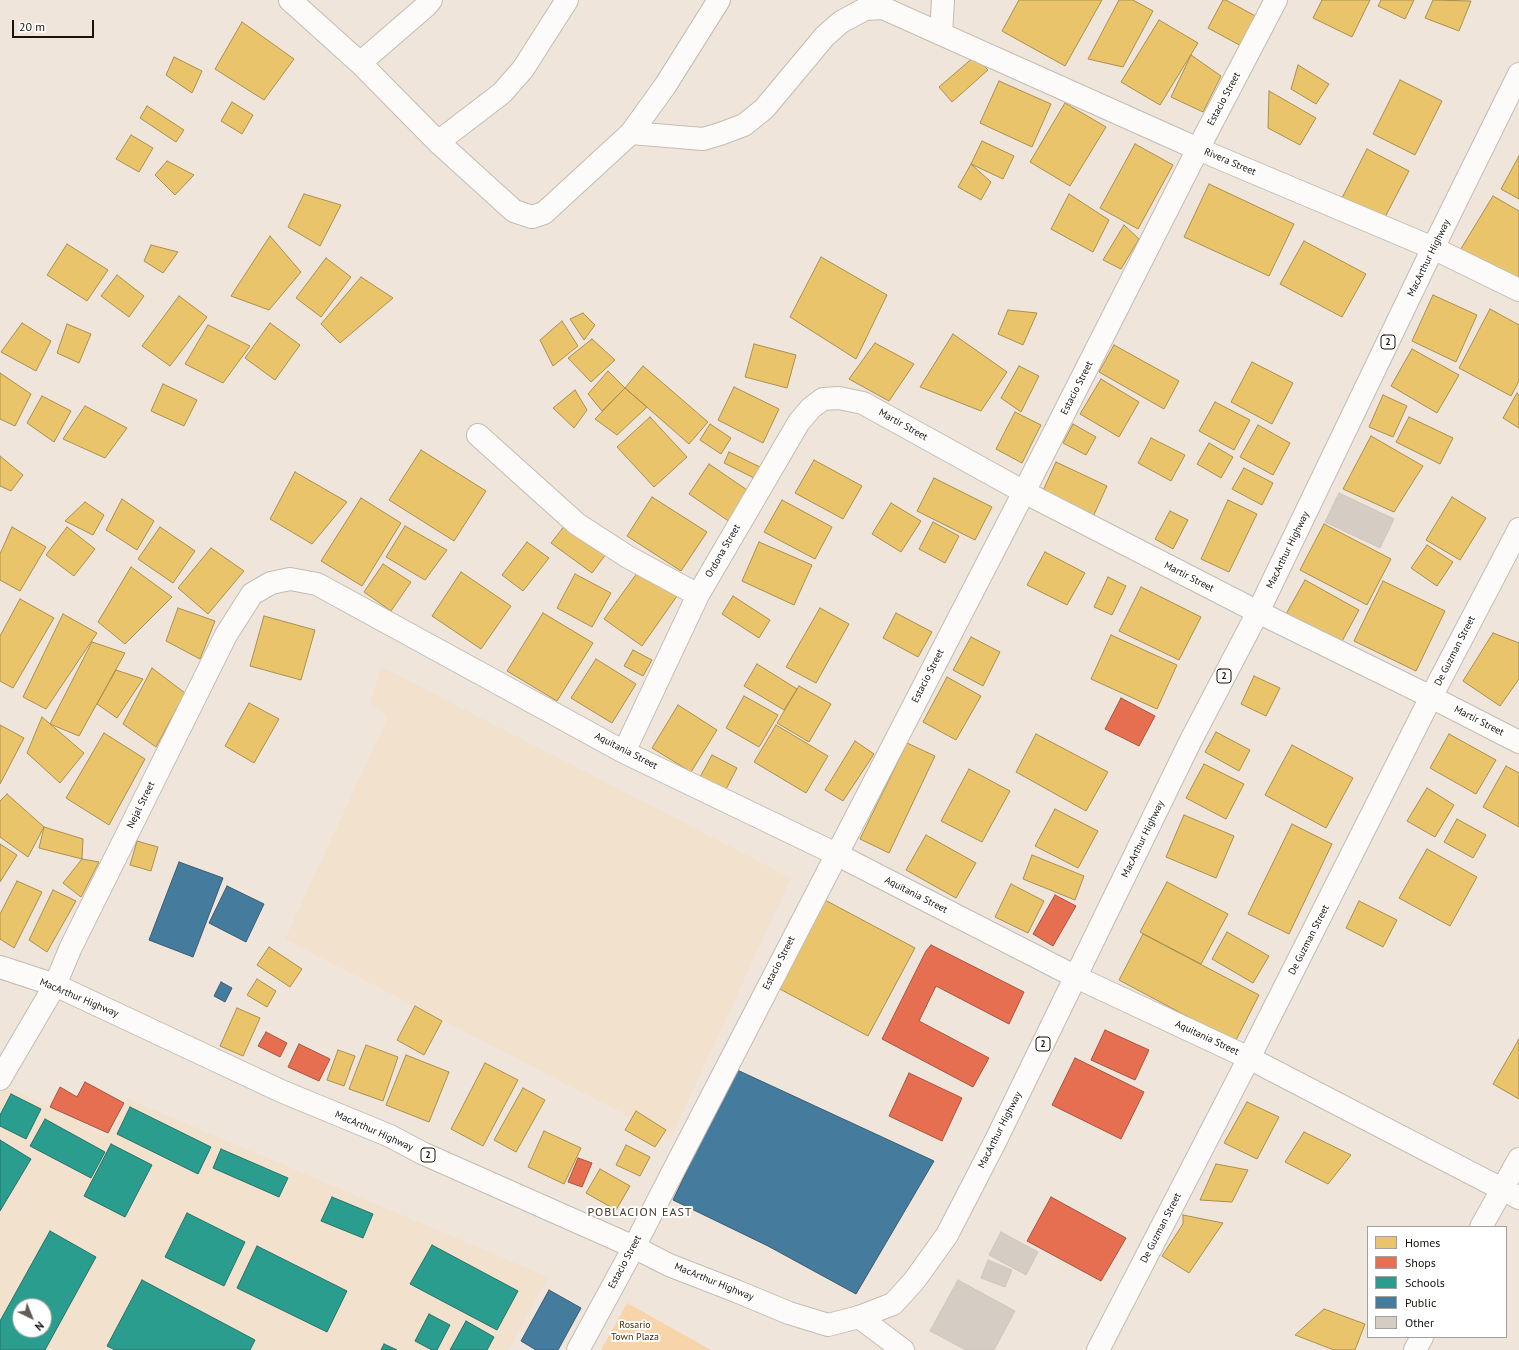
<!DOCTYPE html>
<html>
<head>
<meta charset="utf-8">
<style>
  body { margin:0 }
  #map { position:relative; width:1519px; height:1350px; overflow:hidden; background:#efe5da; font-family:"PT Sans",sans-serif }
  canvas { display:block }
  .legend { position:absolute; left:1367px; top:1226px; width:140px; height:112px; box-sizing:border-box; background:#fff; border:1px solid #a3a19e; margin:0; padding:5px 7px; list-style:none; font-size:12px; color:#19130c }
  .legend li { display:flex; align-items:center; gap:8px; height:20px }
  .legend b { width:20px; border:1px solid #a3a19e }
  .north { position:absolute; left:12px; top:1298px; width:40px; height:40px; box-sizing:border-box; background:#fff; border:1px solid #a3a19e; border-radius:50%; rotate:137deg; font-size:11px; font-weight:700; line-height:16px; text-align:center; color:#19130c }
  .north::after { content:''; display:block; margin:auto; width:14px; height:18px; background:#645c54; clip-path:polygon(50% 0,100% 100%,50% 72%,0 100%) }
  .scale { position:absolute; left:12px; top:20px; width:82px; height:18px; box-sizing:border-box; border:2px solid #19130c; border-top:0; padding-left:5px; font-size:12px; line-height:14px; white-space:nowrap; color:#19130c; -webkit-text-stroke:3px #fff; paint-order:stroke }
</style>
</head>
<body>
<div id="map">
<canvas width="1519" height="1350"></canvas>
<ul class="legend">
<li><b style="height:11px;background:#e9c46a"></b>Homes</li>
<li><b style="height:11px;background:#e76f51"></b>Shops</li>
<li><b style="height:11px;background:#2a9d8f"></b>Schools</li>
<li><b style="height:11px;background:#457b9d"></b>Public</li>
<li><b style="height:11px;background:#d5cdc4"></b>Other</li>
</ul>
<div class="north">N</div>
<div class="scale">20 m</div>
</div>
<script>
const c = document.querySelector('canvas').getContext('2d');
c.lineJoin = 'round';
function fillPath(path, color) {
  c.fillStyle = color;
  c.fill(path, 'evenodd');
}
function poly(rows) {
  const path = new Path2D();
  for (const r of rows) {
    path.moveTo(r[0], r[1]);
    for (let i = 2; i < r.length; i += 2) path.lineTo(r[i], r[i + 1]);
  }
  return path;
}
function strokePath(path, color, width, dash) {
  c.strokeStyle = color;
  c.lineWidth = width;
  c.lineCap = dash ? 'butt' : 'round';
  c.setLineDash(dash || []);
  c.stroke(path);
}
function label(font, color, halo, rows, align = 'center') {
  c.font = font + ' "PT Sans",sans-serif';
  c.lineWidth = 4;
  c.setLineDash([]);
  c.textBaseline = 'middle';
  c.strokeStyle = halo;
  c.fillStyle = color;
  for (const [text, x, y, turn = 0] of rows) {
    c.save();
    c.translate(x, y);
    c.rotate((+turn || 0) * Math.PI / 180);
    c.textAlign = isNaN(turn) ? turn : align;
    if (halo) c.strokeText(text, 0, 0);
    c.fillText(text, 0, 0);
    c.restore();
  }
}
const built = poly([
  [382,667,791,878,671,1138,285,939,388,717,370,702],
  [6,1086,108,1137,128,1099,548,1277,509,1350,0,1350,0,1096],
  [20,1306,44,1306,44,1330,20,1330]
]);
const green = poly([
  [627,1303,711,1350,601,1350]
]);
const homes = poly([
  [1019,0,1102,0,1065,66,1002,31,1019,0],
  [1119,0,1133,0,1153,11,1123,67,1088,59,1119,0],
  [1223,0,1226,0,1259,18,1243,47,1208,28,1223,0],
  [1322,0,1370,0,1352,37,1313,18,1322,0],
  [1381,0,1414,0,1405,19,1378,6,1381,0],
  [1433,0,1471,1,1459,31,1425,18,1433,0],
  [1159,20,1198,43,1160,105,1121,82,1159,20],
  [242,22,294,59,264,100,215,69,242,22],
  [1191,55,1221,76,1203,112,1171,97,1191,55],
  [975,56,988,70,952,102,939,87,975,56],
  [174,57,202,71,192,93,166,75,174,57],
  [1298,65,1329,84,1316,104,1291,89,1298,65],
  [1400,80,1442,101,1415,155,1373,134,1400,80],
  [999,81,1051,104,1032,147,980,123,999,81],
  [1269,91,1316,118,1300,145,1268,128,1269,91],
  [232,102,253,115,242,134,221,121,232,102],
  [1065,103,1106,127,1070,186,1030,162,1065,103],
  [147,106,184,130,176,142,140,118,147,106],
  [131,135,153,148,139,172,116,159,131,135],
  [982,141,1014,156,1003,179,971,164,982,141],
  [1135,144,1173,165,1138,229,1100,208,1135,144],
  [1367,149,1409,171,1383,221,1341,200,1367,149],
  [1519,156,1519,199,1501,189,1519,156],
  [167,161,194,175,175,195,155,175,167,161],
  [971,164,991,182,981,200,958,187,971,164],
  [1209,184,1294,224,1269,276,1184,237,1209,184],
  [304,194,341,205,320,246,288,227,304,194],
  [1069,194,1109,220,1093,252,1051,229,1069,194],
  [1493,196,1519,211,1519,287,1459,252,1493,196],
  [1124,225,1139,239,1121,269,1103,260,1124,225],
  [270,236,301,272,269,310,231,296,270,236],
  [1304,241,1366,274,1342,317,1280,284,1304,241],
  [67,244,108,270,87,301,47,275,67,244],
  [151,245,178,252,163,273,144,261,151,245],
  [821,257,887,295,856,359,790,317,821,257],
  [326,258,351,277,321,317,296,298,326,258],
  [117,275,144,296,129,317,101,296,117,275],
  [361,277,393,298,340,343,321,324,361,277],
  [1433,295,1477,315,1456,362,1412,341,1433,295],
  [179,296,207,317,170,366,142,346,179,296],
  [1490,309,1519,325,1519,381,1511,396,1459,368,1490,309],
  [1008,310,1037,313,1023,345,998,334,1008,310],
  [583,313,595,325,584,340,570,319,583,313],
  [562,321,578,346,553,366,540,340,562,321],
  [22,323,51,341,36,371,1,352,22,323],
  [270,323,300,345,275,380,245,358,270,323],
  [67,324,91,334,79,363,57,353,67,324],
  [208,325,250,346,223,383,185,364,208,325],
  [953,334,1007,372,981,411,920,387,953,334],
  [592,339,615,360,591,382,568,358,592,339],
  [875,343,914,364,889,401,849,379,875,343],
  [754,344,796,355,787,388,745,377,754,344],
  [1114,345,1179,381,1164,409,1099,372,1114,345],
  [1412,349,1459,375,1437,413,1391,386,1412,349],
  [1252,362,1293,383,1272,424,1231,402,1252,362],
  [643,366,708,422,689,444,625,388,643,366],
  [1019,366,1039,376,1021,412,1001,398,1019,366],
  [608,371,625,388,602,411,588,394,608,371],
  [0,373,31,394,15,426,0,419,0,373],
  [1101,379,1139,402,1119,437,1080,414,1101,379],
  [163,384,197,400,184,426,151,411,163,384],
  [734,387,779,409,763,443,718,420,734,387],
  [625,388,647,407,617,435,595,419,625,388],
  [575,390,587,410,574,428,553,408,575,390],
  [1517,393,1519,395,1519,428,1503,418,1517,393],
  [1383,395,1407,406,1393,437,1369,427,1383,395],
  [42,396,71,411,54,442,27,423,42,396],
  [1215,402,1250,420,1234,450,1199,431,1215,402],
  [85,406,127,428,105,458,63,439,85,406],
  [1015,412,1041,425,1022,463,996,449,1015,412],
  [650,417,687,457,654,487,617,447,650,417],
  [1409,417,1453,438,1440,464,1396,442,1409,417],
  [710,424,731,438,721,454,700,440,710,424],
  [1073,424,1096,437,1086,455,1063,443,1073,424],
  [1258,425,1290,443,1273,475,1240,457,1258,425],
  [1371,436,1423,466,1394,512,1343,489,1371,436],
  [1151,438,1185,455,1171,481,1138,463,1151,438],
  [1209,443,1233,457,1221,478,1197,464,1209,443],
  [421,450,486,491,454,541,389,500,421,450],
  [729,452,760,467,754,478,724,463,729,452],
  [0,456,23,475,11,491,0,486,0,456],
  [814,460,862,486,843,519,795,493,814,460],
  [1056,462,1107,486,1092,519,1041,495,1056,462],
  [709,464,750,492,730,522,689,494,709,464],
  [1244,468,1273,483,1262,505,1232,489,1244,468],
  [295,472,347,502,312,544,270,519,295,472],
  [934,478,992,507,975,540,917,511,934,478],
  [652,497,707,532,681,571,627,536,652,497],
  [1452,497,1486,518,1460,560,1426,540,1452,497],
  [361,498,401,523,362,586,321,561,361,498],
  [122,499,154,521,137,550,106,530,122,499],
  [782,500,832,527,815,559,764,532,782,500],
  [1228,500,1257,514,1229,572,1201,559,1228,500],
  [85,502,104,515,93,535,65,521,85,502],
  [891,503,921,521,901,552,872,534,891,503],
  [1170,511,1188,520,1173,549,1155,539,1170,511],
  [569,520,609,550,592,573,551,543,569,520],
  [933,522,959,536,945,563,919,549,933,522],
  [1324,524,1391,559,1367,605,1300,570,1324,524],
  [405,526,447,550,425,580,386,557,405,526],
  [12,527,46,547,20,591,0,580,0,554,12,527],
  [67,527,95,549,74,576,46,555,67,527],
  [160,527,195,551,173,583,138,559,160,527],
  [527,542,549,558,523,591,502,575,527,542],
  [759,542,812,565,794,605,742,581,759,542],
  [1427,545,1453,562,1437,586,1411,568,1427,545],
  [211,548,244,571,208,614,178,588,211,548],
  [1045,552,1085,573,1067,605,1027,585,1045,552],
  [383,564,411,582,391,611,364,592,383,564],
  [131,567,172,597,125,644,98,622,131,567],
  [640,569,677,596,642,646,604,619,640,569],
  [461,572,511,606,481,649,432,616,461,572],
  [575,574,611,593,592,627,557,608,575,574],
  [1108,577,1126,586,1112,615,1094,607,1108,577],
  [1305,580,1359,610,1340,645,1286,614,1305,580],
  [1383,581,1445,611,1416,671,1354,641,1383,581],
  [1141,587,1201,617,1179,660,1119,631,1141,587],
  [733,596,770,620,759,638,722,614,733,596],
  [20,599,54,618,13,688,0,681,0,636,20,599],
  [178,608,215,621,200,659,166,641,178,608],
  [820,608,849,624,816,683,786,667,820,608],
  [543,613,593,643,557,701,507,671,543,613],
  [896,613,932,632,918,657,883,638,896,613],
  [63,614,97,633,46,709,23,697,63,614],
  [264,616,315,630,301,680,250,666,264,616],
  [1493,633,1519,643,1519,679,1500,706,1463,681,1493,633],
  [1111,635,1177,665,1157,709,1091,679,1111,635],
  [971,637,1000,652,983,686,953,670,971,637],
  [92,642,125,653,79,736,50,724,92,642],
  [633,650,652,660,643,676,624,666,633,650],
  [596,659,636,684,612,723,571,698,596,659],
  [757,664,797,689,784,710,744,686,757,664],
  [152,668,185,693,156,747,123,724,152,668],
  [116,670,143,679,117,718,97,704,116,670],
  [1254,676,1280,688,1266,716,1241,704,1254,676],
  [947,677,981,696,956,740,923,722,947,677],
  [799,686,831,704,809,742,777,723,799,686],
  [744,696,778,715,759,747,726,728,744,696],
  [249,703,279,719,254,763,225,746,249,703],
  [678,705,717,730,691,772,652,748,678,705],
  [42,717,84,753,60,783,27,753,42,717],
  [0,725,24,738,0,784,0,725],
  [776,725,828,756,806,793,754,762,776,725],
  [1216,732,1250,750,1239,771,1205,752,1216,732],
  [104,733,145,759,109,825,66,798,104,733],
  [1036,734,1108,772,1086,811,1016,772,1036,734],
  [1449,734,1496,760,1476,794,1430,768,1449,734],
  [855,741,874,754,843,801,825,790,855,741],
  [907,743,935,756,889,853,860,839,907,743],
  [1292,745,1353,778,1326,828,1265,795,1292,745],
  [712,755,737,768,724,793,699,779,712,755],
  [1204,764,1244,784,1226,819,1186,798,1204,764],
  [1506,766,1519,773,1519,827,1483,807,1506,766],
  [969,769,1010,791,982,842,941,821,969,769],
  [1427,788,1454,805,1435,837,1407,821,1427,788],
  [7,794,44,827,28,857,0,837,0,801,7,794],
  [1055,809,1098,831,1078,868,1035,846,1055,809],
  [1184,815,1234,836,1216,878,1166,857,1184,815],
  [1457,819,1486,835,1473,858,1444,842,1457,819],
  [1292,824,1332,844,1289,934,1248,914,1292,824],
  [44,827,83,839,82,859,39,848,44,827],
  [926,835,976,863,956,898,906,870,926,835],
  [137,841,158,847,151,871,130,865,137,841],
  [0,844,17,855,0,882,0,844],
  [1427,849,1477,877,1450,926,1399,898,1427,849],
  [1032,855,1084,876,1075,900,1023,879,1032,855],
  [82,859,99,862,81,897,63,883,82,859],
  [17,881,42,892,14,948,0,939,0,914,17,881],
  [1167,882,1228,914,1201,964,1140,932,1167,882],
  [1011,884,1044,901,1028,933,995,917,1011,884],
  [53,890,76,901,47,952,29,940,53,890],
  [825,900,915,948,868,1036,778,988,825,900],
  [1359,901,1397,920,1383,947,1346,928,1359,901],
  [1227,932,1269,956,1253,983,1212,959,1227,932],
  [1143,934,1259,995,1235,1042,1119,980,1143,934],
  [269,947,302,969,290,987,257,965,269,947],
  [257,979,276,991,267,1007,247,995,257,979],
  [415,1006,442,1021,424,1055,397,1040,415,1006],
  [237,1008,260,1018,243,1056,220,1046,237,1008],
  [1519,1039,1519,1099,1493,1084,1519,1039],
  [366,1045,398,1057,383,1101,349,1089,366,1045],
  [338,1050,355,1056,344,1086,327,1080,338,1050],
  [406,1055,449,1072,429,1122,386,1105,406,1055],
  [485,1063,518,1080,483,1146,451,1129,485,1063],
  [523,1088,545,1100,516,1152,494,1140,523,1088],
  [1247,1102,1279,1117,1257,1159,1224,1143,1247,1102],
  [636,1111,666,1130,655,1147,625,1130,636,1111],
  [544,1131,581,1148,564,1184,528,1167,544,1131],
  [1304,1132,1351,1155,1328,1184,1285,1162,1304,1132],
  [626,1145,650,1157,640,1176,616,1165,626,1145],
  [1216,1164,1248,1170,1232,1202,1200,1200,1216,1164],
  [600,1169,630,1186,616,1210,586,1193,600,1169],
  [1183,1215,1223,1223,1189,1273,1162,1256,1183,1224,1183,1215],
  [1324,1309,1365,1324,1355,1350,1334,1350,1295,1335,1324,1309]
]);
const shops = poly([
  [1121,698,1155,716,1139,746,1105,729,1121,698],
  [1055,895,1076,906,1053,946,1033,934,1055,895],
  [931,945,1024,992,1009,1024,936,986,919,1021,989,1058,973,1087,882,1039,926,951,931,945],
  [1105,1030,1149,1050,1135,1080,1091,1060,1105,1030],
  [266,1032,287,1043,280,1057,258,1046,266,1032],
  [299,1044,330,1059,319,1081,288,1067,299,1044],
  [1075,1058,1144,1092,1121,1139,1052,1105,1075,1058],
  [909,1073,962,1098,942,1141,889,1116,909,1073],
  [85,1082,124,1103,108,1133,50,1107,60,1087,77,1097,85,1082],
  [578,1158,592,1163,582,1187,568,1182,578,1158],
  [1051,1197,1126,1238,1101,1281,1027,1241,1051,1197]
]);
const schools = poly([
  [11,1094,41,1109,26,1139,0,1126,0,1115,11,1094],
  [130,1107,211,1147,198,1174,117,1134,130,1107],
  [45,1119,105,1152,91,1178,30,1146,45,1119],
  [0,1140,31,1159,0,1211,0,1140],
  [111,1144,152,1165,125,1217,84,1196,111,1144],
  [221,1149,288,1178,279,1197,213,1168,221,1149],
  [332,1197,373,1214,363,1238,321,1221,332,1197],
  [187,1213,245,1242,224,1286,165,1257,187,1213],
  [50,1231,96,1257,45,1350,0,1350,0,1321,50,1231],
  [20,1306,44,1306,44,1330,20,1330,20,1306],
  [432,1245,518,1291,497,1330,410,1284,432,1245],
  [257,1246,347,1291,327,1332,237,1288,257,1246],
  [142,1280,255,1340,250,1350,115,1350,107,1346,142,1280],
  [429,1314,450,1325,437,1350,432,1350,415,1341,429,1314],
  [466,1321,494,1337,487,1350,450,1350,466,1321],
  [384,1344,397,1350,381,1350,384,1344]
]);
const public = poly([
  [179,862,223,878,193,957,149,940,179,862],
  [227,886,264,904,246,942,209,923,227,886],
  [221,982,232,988,225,1002,214,996,221,982],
  [735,1069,934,1161,856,1294,768,1246,673,1200,735,1069],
  [549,1290,581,1308,558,1350,536,1350,521,1341,549,1290]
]);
const building = poly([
  [1339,493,1394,519,1380,548,1325,522,1339,493],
  [1001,1232,1038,1252,1026,1275,989,1255,1001,1232],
  [988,1260,1012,1270,1005,1287,981,1278,988,1260],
  [958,1280,1015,1311,994,1350,966,1350,930,1331,958,1280]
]);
const street = poly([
  [290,0,360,63,438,142,514,211,532,217,544,213,631,133,665,86,719,0],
  [941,34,943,0],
  [360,63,426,6,431,0],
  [631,133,703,139,720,134,744,125,764,109,825,36,841,22,865,9,883,8,1198,149,1433,248,1519,290],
  [438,142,502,93,523,69,567,0],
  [478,435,577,524,628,557,698,595],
  [624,752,698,595,799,422,811,408,823,399,839,398,863,403,1024,492,1258,612,1431,697,1519,742],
  [0,1079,55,985,71,947,226,635,252,594,271,583,290,579,317,584,624,752,836,854,1076,977,1249,1058,1519,1198],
  [1481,1227,1519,1159],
  [634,1247,1024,492,1198,149,1276,0],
  [1098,1350,1249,1058,1431,697,1519,529],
  [1415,1350,1422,1337]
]);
const secondary = poly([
  [859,1317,903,1350],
  [578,1350,634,1247]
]);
const highway = poly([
  [0,967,55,985,281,1091,390,1136,422,1153,634,1247,669,1265,736,1291,789,1313,828,1325,859,1317,893,1304,914,1281,947,1235,996,1140,1191,740,1258,612,1433,248,1519,74]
]);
const shields = [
  [1388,342,14],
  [1224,676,14],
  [1043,1044,14],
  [428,1155,14]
];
const shieldNames = [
  ["2",1388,342],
  ["2",1224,676],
  ["2",1043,1044],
  ["2",428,1155]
];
const streetNames = [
  ["Estacio Street",1224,99,-62],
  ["Rivera Street",1230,162,23],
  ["MacArthur Highway",1429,258,-64],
  ["Estacio Street",1077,388,-63],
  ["Martir Street",903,425,29],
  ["MacArthur Highway",1288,550,-64],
  ["Ordona Street",723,551,-60],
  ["Martir Street",1189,577,27],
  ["De Guzman Street",1455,651,-63],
  ["Estacio Street",928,676,-63],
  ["Martir Street",1479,721,27],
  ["Aquitania Street",626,751,27],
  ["Nejal Street",141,805,-64],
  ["MacArthur Highway",1143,839,-64],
  ["Aquitania Street",916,895,27],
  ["De Guzman Street",1309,940,-63],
  ["Estacio Street",779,963,-63],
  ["MacArthur Highway",79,998,23],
  ["Aquitania Street",1207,1038,25],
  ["MacArthur Highway",1000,1130,-63],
  ["MacArthur Highway",374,1131,24],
  ["De Guzman Street",1161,1228,-63],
  ["Estacio Street",625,1262,-62],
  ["MacArthur Highway",714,1282,22]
];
const parkNames = [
  ["Rosario",635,1325],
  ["Town Plaza",635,1337]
];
const quarterNames = [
  ["POBLACION EAST",640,1213]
];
fillPath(built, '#f2e1cd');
fillPath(green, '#f7d4aa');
fillPath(homes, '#e9c46a');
strokePath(homes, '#ab8f4e', 1);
fillPath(shops, '#e76f51');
strokePath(shops, '#a9533c', 1);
fillPath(schools, '#2a9d8f');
strokePath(schools, '#257468', 1);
fillPath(public, '#457b9d');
strokePath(public, '#385c72', 1);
fillPath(building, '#d5cdc4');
strokePath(building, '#cdc6bd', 1);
strokePath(street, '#c3bcb3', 24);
strokePath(secondary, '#c3bcb3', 24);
strokePath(highway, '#c3bcb3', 24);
strokePath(street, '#fdfbf9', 22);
strokePath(secondary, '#fdfbf9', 22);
strokePath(highway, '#fdfbf9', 22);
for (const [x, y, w] of shields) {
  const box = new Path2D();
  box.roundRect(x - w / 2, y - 7, w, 14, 3);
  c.fillStyle = '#fff';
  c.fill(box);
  strokePath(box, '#19130c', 1);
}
label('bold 9px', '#19130c', null, shieldNames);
label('10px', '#19130c', '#fff', streetNames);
label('10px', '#472d06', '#fff', parkNames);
c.letterSpacing = '1px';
label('12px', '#433524', '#fff', quarterNames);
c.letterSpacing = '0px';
</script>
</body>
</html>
